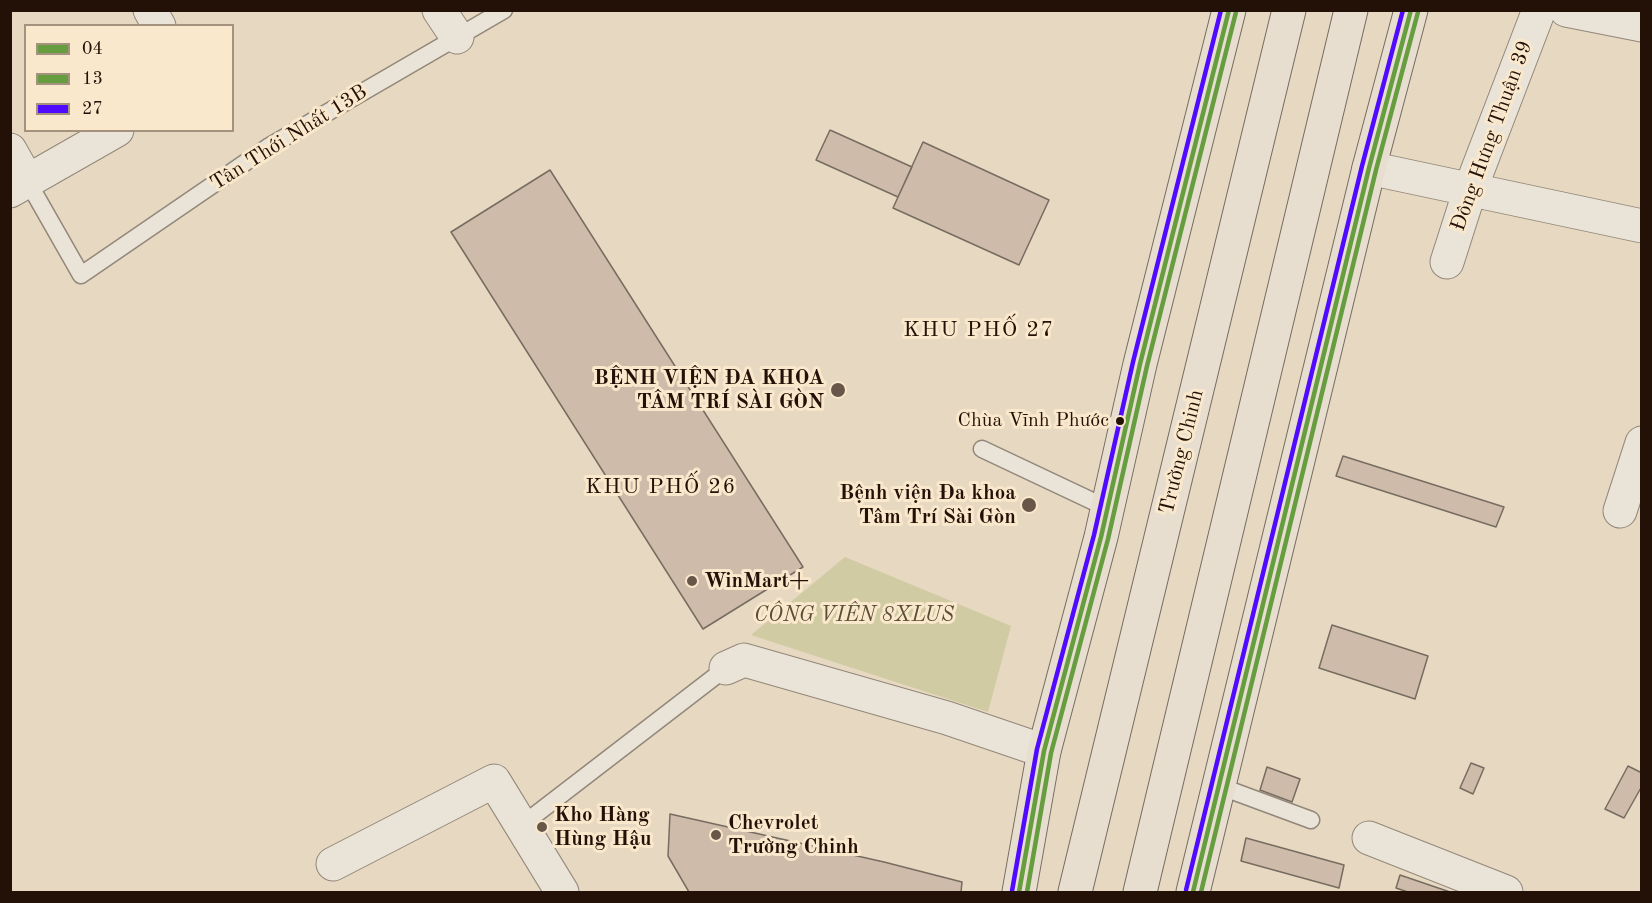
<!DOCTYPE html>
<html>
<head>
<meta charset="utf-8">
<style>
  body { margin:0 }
  #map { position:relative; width:1652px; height:903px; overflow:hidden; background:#e7d8c1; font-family:"Old Standard TT",serif }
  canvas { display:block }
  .frame { position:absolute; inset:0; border:12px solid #231108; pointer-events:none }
  .legend { position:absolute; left:24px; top:24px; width:210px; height:108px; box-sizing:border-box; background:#fae8cc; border:2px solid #a4927e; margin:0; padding:8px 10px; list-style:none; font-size:18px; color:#231108 }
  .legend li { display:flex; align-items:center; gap:12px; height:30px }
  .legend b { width:30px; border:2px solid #a4927e }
</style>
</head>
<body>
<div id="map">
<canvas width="1652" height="903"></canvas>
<div class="frame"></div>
<ul class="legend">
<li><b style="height:8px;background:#659d3f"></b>04</li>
<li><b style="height:8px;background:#659d3f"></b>13</li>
<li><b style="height:8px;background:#4f0aff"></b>27</li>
</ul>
</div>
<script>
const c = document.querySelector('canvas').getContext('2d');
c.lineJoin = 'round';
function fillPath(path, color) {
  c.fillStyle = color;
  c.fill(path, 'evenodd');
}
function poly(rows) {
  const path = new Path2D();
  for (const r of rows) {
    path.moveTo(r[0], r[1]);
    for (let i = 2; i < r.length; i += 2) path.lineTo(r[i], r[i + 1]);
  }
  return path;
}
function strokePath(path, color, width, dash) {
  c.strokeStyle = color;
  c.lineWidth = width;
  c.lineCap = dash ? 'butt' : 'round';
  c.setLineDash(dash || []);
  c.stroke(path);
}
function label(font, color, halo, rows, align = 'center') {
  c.font = font + ' "Old Standard TT",serif';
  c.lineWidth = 6;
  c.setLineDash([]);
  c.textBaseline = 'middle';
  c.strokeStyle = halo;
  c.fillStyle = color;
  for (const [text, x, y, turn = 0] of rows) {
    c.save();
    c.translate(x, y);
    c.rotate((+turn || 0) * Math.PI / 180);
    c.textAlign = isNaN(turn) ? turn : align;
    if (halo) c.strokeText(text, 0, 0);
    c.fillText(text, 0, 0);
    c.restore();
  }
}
const green = poly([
  [845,557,1011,626,988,712,751,635]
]);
const building = poly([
  [830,130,912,167,898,197,816,160,830,130],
  [923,142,1049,200,1019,265,893,208,923,142],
  [550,170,803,567,703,629,451,232,550,170],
  [1343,456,1504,507,1496,527,1336,476,1343,456],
  [1332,625,1428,656,1415,699,1319,668,1332,625],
  [1471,763,1484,768,1473,794,1460,788,1471,763],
  [1628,766,1642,773,1642,786,1624,818,1605,809,1628,766],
  [1267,767,1300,779,1292,802,1260,790,1267,767],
  [670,814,884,862,962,882,961,892,689,892,668,856,670,814],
  [1246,838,1344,865,1339,888,1241,861,1246,838],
  [1400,875,1450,892,1408,892,1396,888,1400,875]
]);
const service = poly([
  [28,182,81,275,268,147,504,10],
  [982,449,1107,508],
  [1219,786,1311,820],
  [522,825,726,668]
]);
const minor = poly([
  [150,10,159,26],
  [439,10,457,37],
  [1566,10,1642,25],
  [10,150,28,182],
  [1369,168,1642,226],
  [10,191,117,130],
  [1447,262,1470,190,1539,10],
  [1620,511,1642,443],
  [726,668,744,660,947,718,1044,751],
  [1369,838,1506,892],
  [333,864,494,781,562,892]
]);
const primary = poly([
  [1019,892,1044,751,1101,537,1140,364,1229,10],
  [1075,892,1289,10],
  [1140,892,1351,10],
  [1193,892,1369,168,1411,10]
]);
const bus1 = poly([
  [1019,892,1044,751,1101,537,1140,364,1229,10],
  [1193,892,1369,168,1411,10]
]);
const bus2 = poly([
  [1027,892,1051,753,1108,539,1147,366,1236,12],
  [1201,892,1376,170,1418,12]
]);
const bus3 = poly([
  [1186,890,1362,166,1403,10],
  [1012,891,1037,749,1094,535,1133,362,1221,10]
]);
const markers = [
  [838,390,8,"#685749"],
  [1120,421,5,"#231108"],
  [1029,505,8,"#685749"],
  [692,581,6,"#685749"],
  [542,827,6,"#685749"],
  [716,835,6,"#685749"]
];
const busNames = [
  ["Chùa Vĩnh Phước",1109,421]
];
const streetNames = [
  ["Đông Hưng Thuận 39",1492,136,-70],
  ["Tân Thới Nhất 13B",289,138,-32],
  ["Trường Chinh",1182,452,-76]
];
const poiNames = [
  ["BỆNH VIỆN ĐA KHOA",824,378,"right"],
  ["TÂM TRÍ SÀI GÒN",824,402,"right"],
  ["Bệnh viện Đa khoa",1016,493,"right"],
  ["Tâm Trí Sài Gòn",1016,517,"right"],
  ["WinMart+",704,581],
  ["Kho Hàng",554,815],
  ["Hùng Hậu",554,839],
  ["Chevrolet",728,823],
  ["Trường Chinh",728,847]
];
const parkNames = [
  ["CÔNG VIÊN 8XLUS",854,615]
];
const neighbourhoodNames = [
  ["KHU PHỐ 27",979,330],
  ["KHU PHỐ 26",661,487]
];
fillPath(green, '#d0cba3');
fillPath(building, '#cfbbaa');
strokePath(building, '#766c60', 1.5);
strokePath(service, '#928779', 19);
strokePath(minor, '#928779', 35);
strokePath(primary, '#766c60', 35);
strokePath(service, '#eae3d7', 16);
strokePath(minor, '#eae3d7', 33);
strokePath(primary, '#e7ded0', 33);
strokePath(bus1, '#659d3f', 4.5);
strokePath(bus2, '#659d3f', 4.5);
strokePath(bus3, '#4f0aff', 4.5);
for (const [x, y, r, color] of markers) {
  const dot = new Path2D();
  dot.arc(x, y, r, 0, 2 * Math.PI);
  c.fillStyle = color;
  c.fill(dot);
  strokePath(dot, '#fae8cc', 2);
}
label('20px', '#231108', '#fae8cc', busNames, 'right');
label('21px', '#231108', '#fae8cc', streetNames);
label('bold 21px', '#231108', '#fae8cc', poiNames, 'left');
label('italic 21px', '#594e36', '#fae8cc', parkNames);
c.letterSpacing = '1.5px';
label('22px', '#231108', '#fae8cc', neighbourhoodNames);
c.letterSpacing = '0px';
</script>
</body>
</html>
